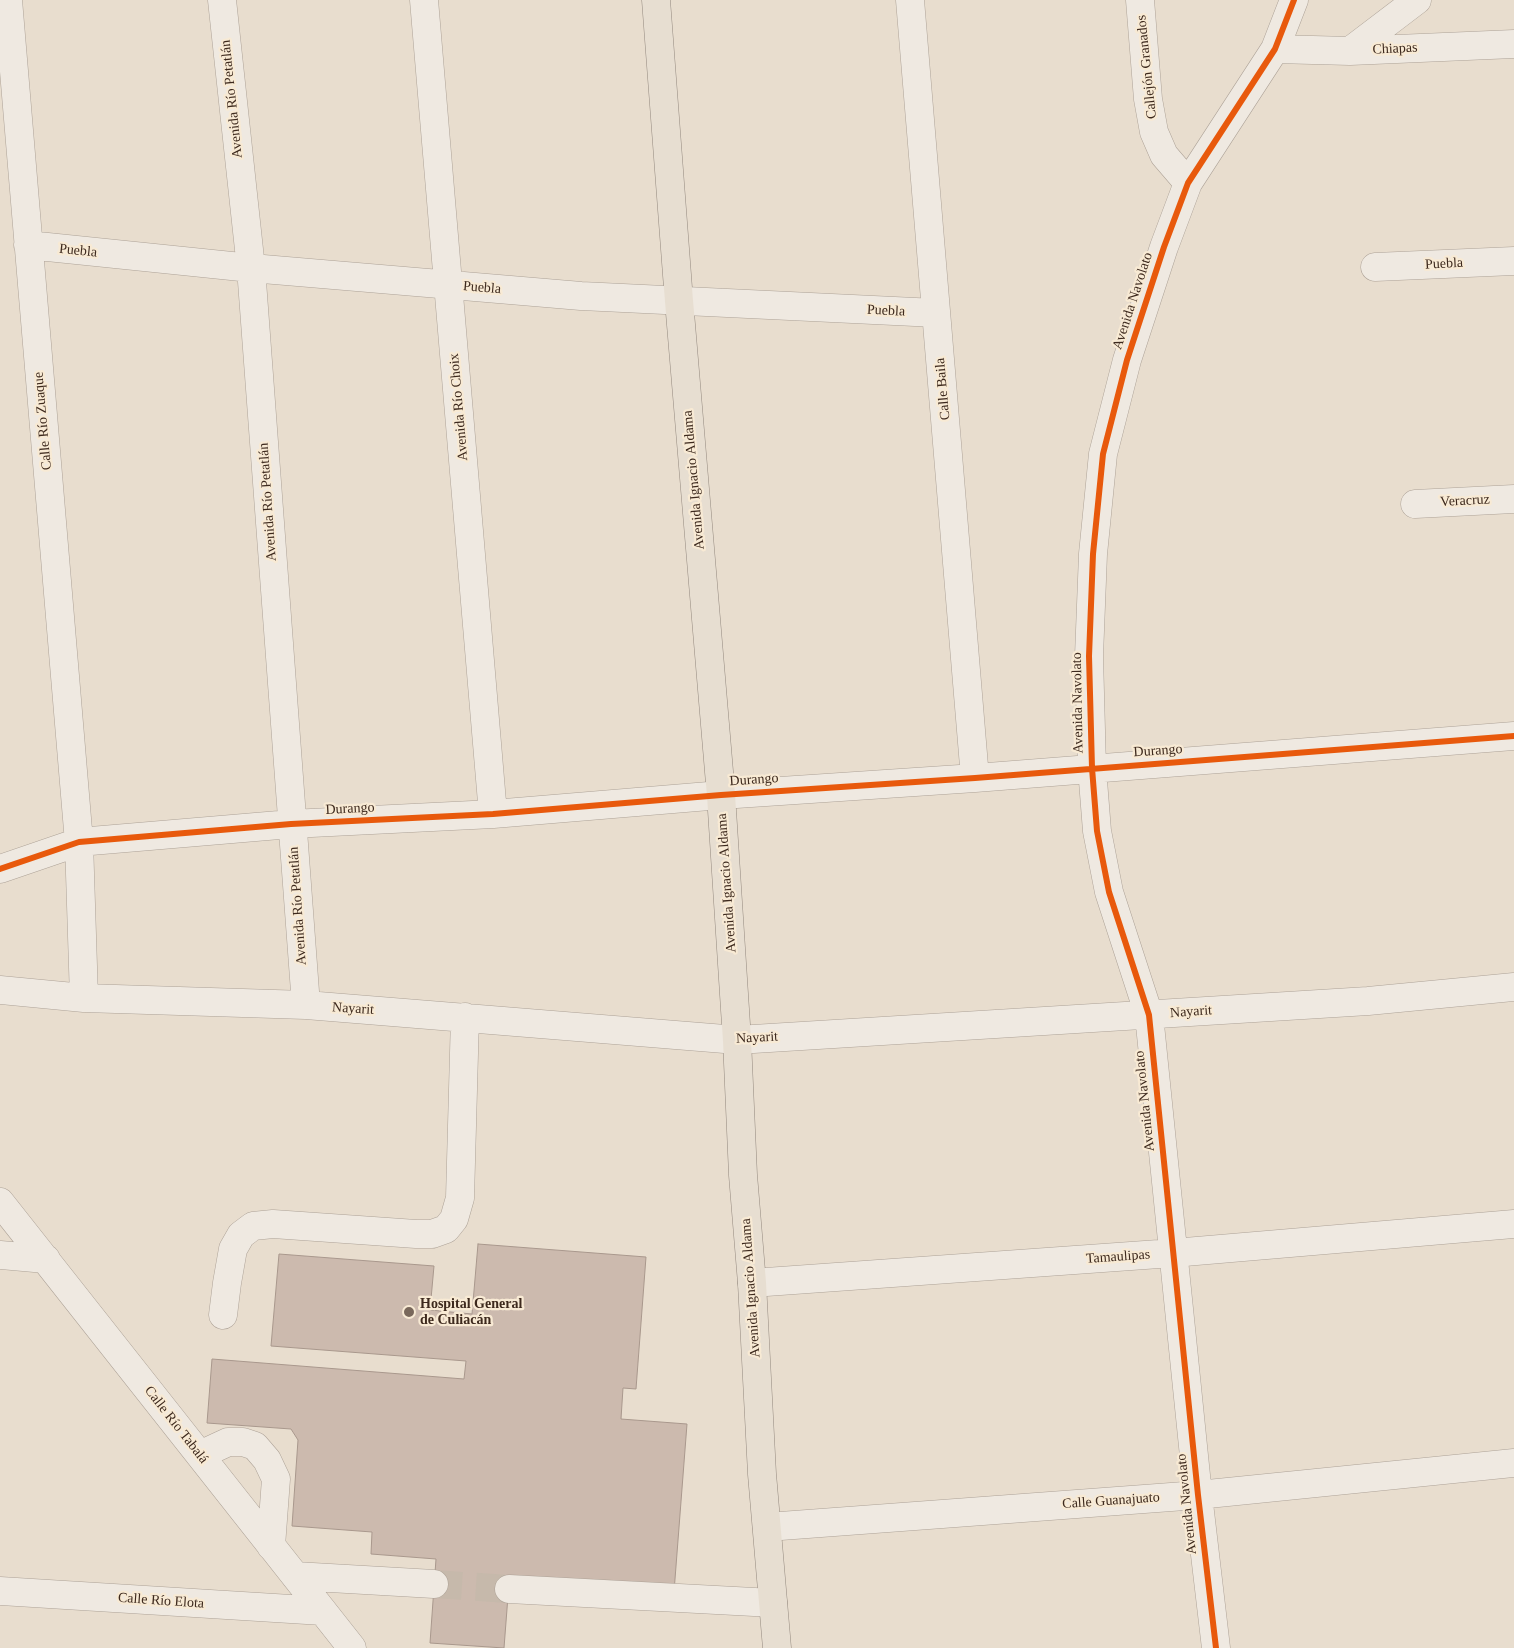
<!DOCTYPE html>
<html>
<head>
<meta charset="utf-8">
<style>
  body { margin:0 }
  canvas { display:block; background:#e8ddce }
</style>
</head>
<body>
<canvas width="1514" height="1648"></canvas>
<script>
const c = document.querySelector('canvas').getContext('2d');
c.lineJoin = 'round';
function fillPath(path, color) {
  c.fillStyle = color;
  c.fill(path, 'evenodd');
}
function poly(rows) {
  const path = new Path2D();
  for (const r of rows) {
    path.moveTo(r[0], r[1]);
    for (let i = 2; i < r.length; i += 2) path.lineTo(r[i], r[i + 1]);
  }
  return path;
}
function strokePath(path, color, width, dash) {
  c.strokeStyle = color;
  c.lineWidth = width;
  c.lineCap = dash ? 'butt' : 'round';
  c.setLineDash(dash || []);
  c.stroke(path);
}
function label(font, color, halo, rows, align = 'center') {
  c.font = font + ' Georgia,serif';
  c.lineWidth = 4.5;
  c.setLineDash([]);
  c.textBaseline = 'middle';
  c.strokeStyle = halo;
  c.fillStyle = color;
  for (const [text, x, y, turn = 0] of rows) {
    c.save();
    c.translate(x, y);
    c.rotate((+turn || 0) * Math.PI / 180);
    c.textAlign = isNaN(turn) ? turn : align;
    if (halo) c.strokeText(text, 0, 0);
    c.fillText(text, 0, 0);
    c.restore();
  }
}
const building = poly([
  [478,1244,646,1257,636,1389,623,1388,621,1419,687,1424,674,1592,509,1583,504,1648,430,1643,436,1559,371,1554,372,1532,292,1526,298,1440,291,1429,207,1423,212,1359,464,1379,466,1361,271,1346,279,1254,434,1266,430,1310,472,1314,478,1244]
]);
const minorTunnel = poly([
  [434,1584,509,1589]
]);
const minor = poly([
  [8,0,79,842,84,998],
  [222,0,251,268,306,1005],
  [424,0,493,814],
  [910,0,975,778],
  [1140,0,1148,99,1154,132,1164,155,1188,183],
  [1275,49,1350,51,1514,44],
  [1350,51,1417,0],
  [28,245,251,268,581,296,936,313],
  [1375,267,1514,261],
  [1415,504,1514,499],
  [0,869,79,842,291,824,493,814,721,795,975,778,1514,736],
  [0,990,84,998,306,1005,737,1040,1368,1001,1514,987],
  [0,1202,352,1648],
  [0,1255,46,1259],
  [752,1283,1173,1253,1514,1224],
  [223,1315,227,1283,233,1249,241,1235,253,1226,273,1224,416,1234,432,1234,446,1229,454,1219,460,1198,465,1017],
  [200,1455,228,1442,243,1442,255,1446,267,1460,276,1479,271,1546],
  [767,1527,1198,1495,1514,1463],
  [295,1576,434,1584],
  [509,1589,773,1603],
  [0,1591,323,1611],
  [1216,1648,1198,1495,1149,1015,1109,892,1097,831,1092,768,1089,656,1093,554,1103,454,1127,360,1164,247,1188,183,1275,49,1294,0]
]);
const major = poly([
  [656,0,679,301,721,795,737,1040,743,1175,752,1283,762,1474,777,1648]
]);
const cycleway = poly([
  [0,869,79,842,291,824,493,814,721,795,975,778,1514,736],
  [1216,1648,1198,1495,1149,1015,1109,892,1097,831,1092,768,1089,656,1093,554,1103,454,1127,360,1164,247,1188,183,1275,49,1294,0]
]);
const markers = [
  [409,1312,6,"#79685b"]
];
const streetNames = [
  ["Chiapas",1395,49,-3],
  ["Callejón Granados",1147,67,-96],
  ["Avenida Río Petatlán",232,99,-96],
  ["Puebla",78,251,6],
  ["Puebla",1444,264,-3],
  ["Puebla",482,288,5],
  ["Avenida Navolato",1133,301,-72],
  ["Puebla",886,311,3],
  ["Calle Baila",943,389,-95],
  ["Avenida Río Choix",459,407,-95],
  ["Calle Río Zuaque",43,421,-95],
  ["Avenida Ignacio Aldama",694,480,-95],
  ["Veracruz",1465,501,-3],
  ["Avenida Río Petatlán",268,502,-94],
  ["Avenida Navolato",1078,703,-91],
  ["Durango",1158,751,-4],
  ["Durango",754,780,-4],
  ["Durango",350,809,-3],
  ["Avenida Ignacio Aldama",727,883,-94],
  ["Avenida Río Petatlán",298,906,-94],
  ["Nayarit",353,1009,4],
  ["Nayarit",1191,1012,-4],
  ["Nayarit",757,1038,-3],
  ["Avenida Navolato",1145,1101,-96],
  ["Tamaulipas",1118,1257,-4],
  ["Avenida Ignacio Aldama",751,1288,-94],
  ["Calle Río Tabalá",176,1425,52],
  ["Calle Guanajuato",1111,1501,-4],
  ["Avenida Navolato",1187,1504,-96],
  ["Calle Río Elota",161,1601,4]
];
const poiNames = [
  ["Hospital General",420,1304],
  ["de Culiacán",420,1320]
];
fillPath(building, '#ccbaae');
strokePath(building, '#a9988d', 1);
strokePath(minorTunnel, '#c6b9ab', 28, [28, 14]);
strokePath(minor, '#ada297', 29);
strokePath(major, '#93887e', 29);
strokePath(minor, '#efe9e1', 28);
strokePath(major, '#e7ded1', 28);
strokePath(cycleway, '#e8590c', 6);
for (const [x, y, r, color] of markers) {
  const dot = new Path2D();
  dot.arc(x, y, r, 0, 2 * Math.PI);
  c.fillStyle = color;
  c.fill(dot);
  strokePath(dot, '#f8ead4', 2);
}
label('14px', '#3d291d', '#f8ead4', streetNames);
label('bold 14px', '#3d291d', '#f8ead4', poiNames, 'left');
</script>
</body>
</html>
